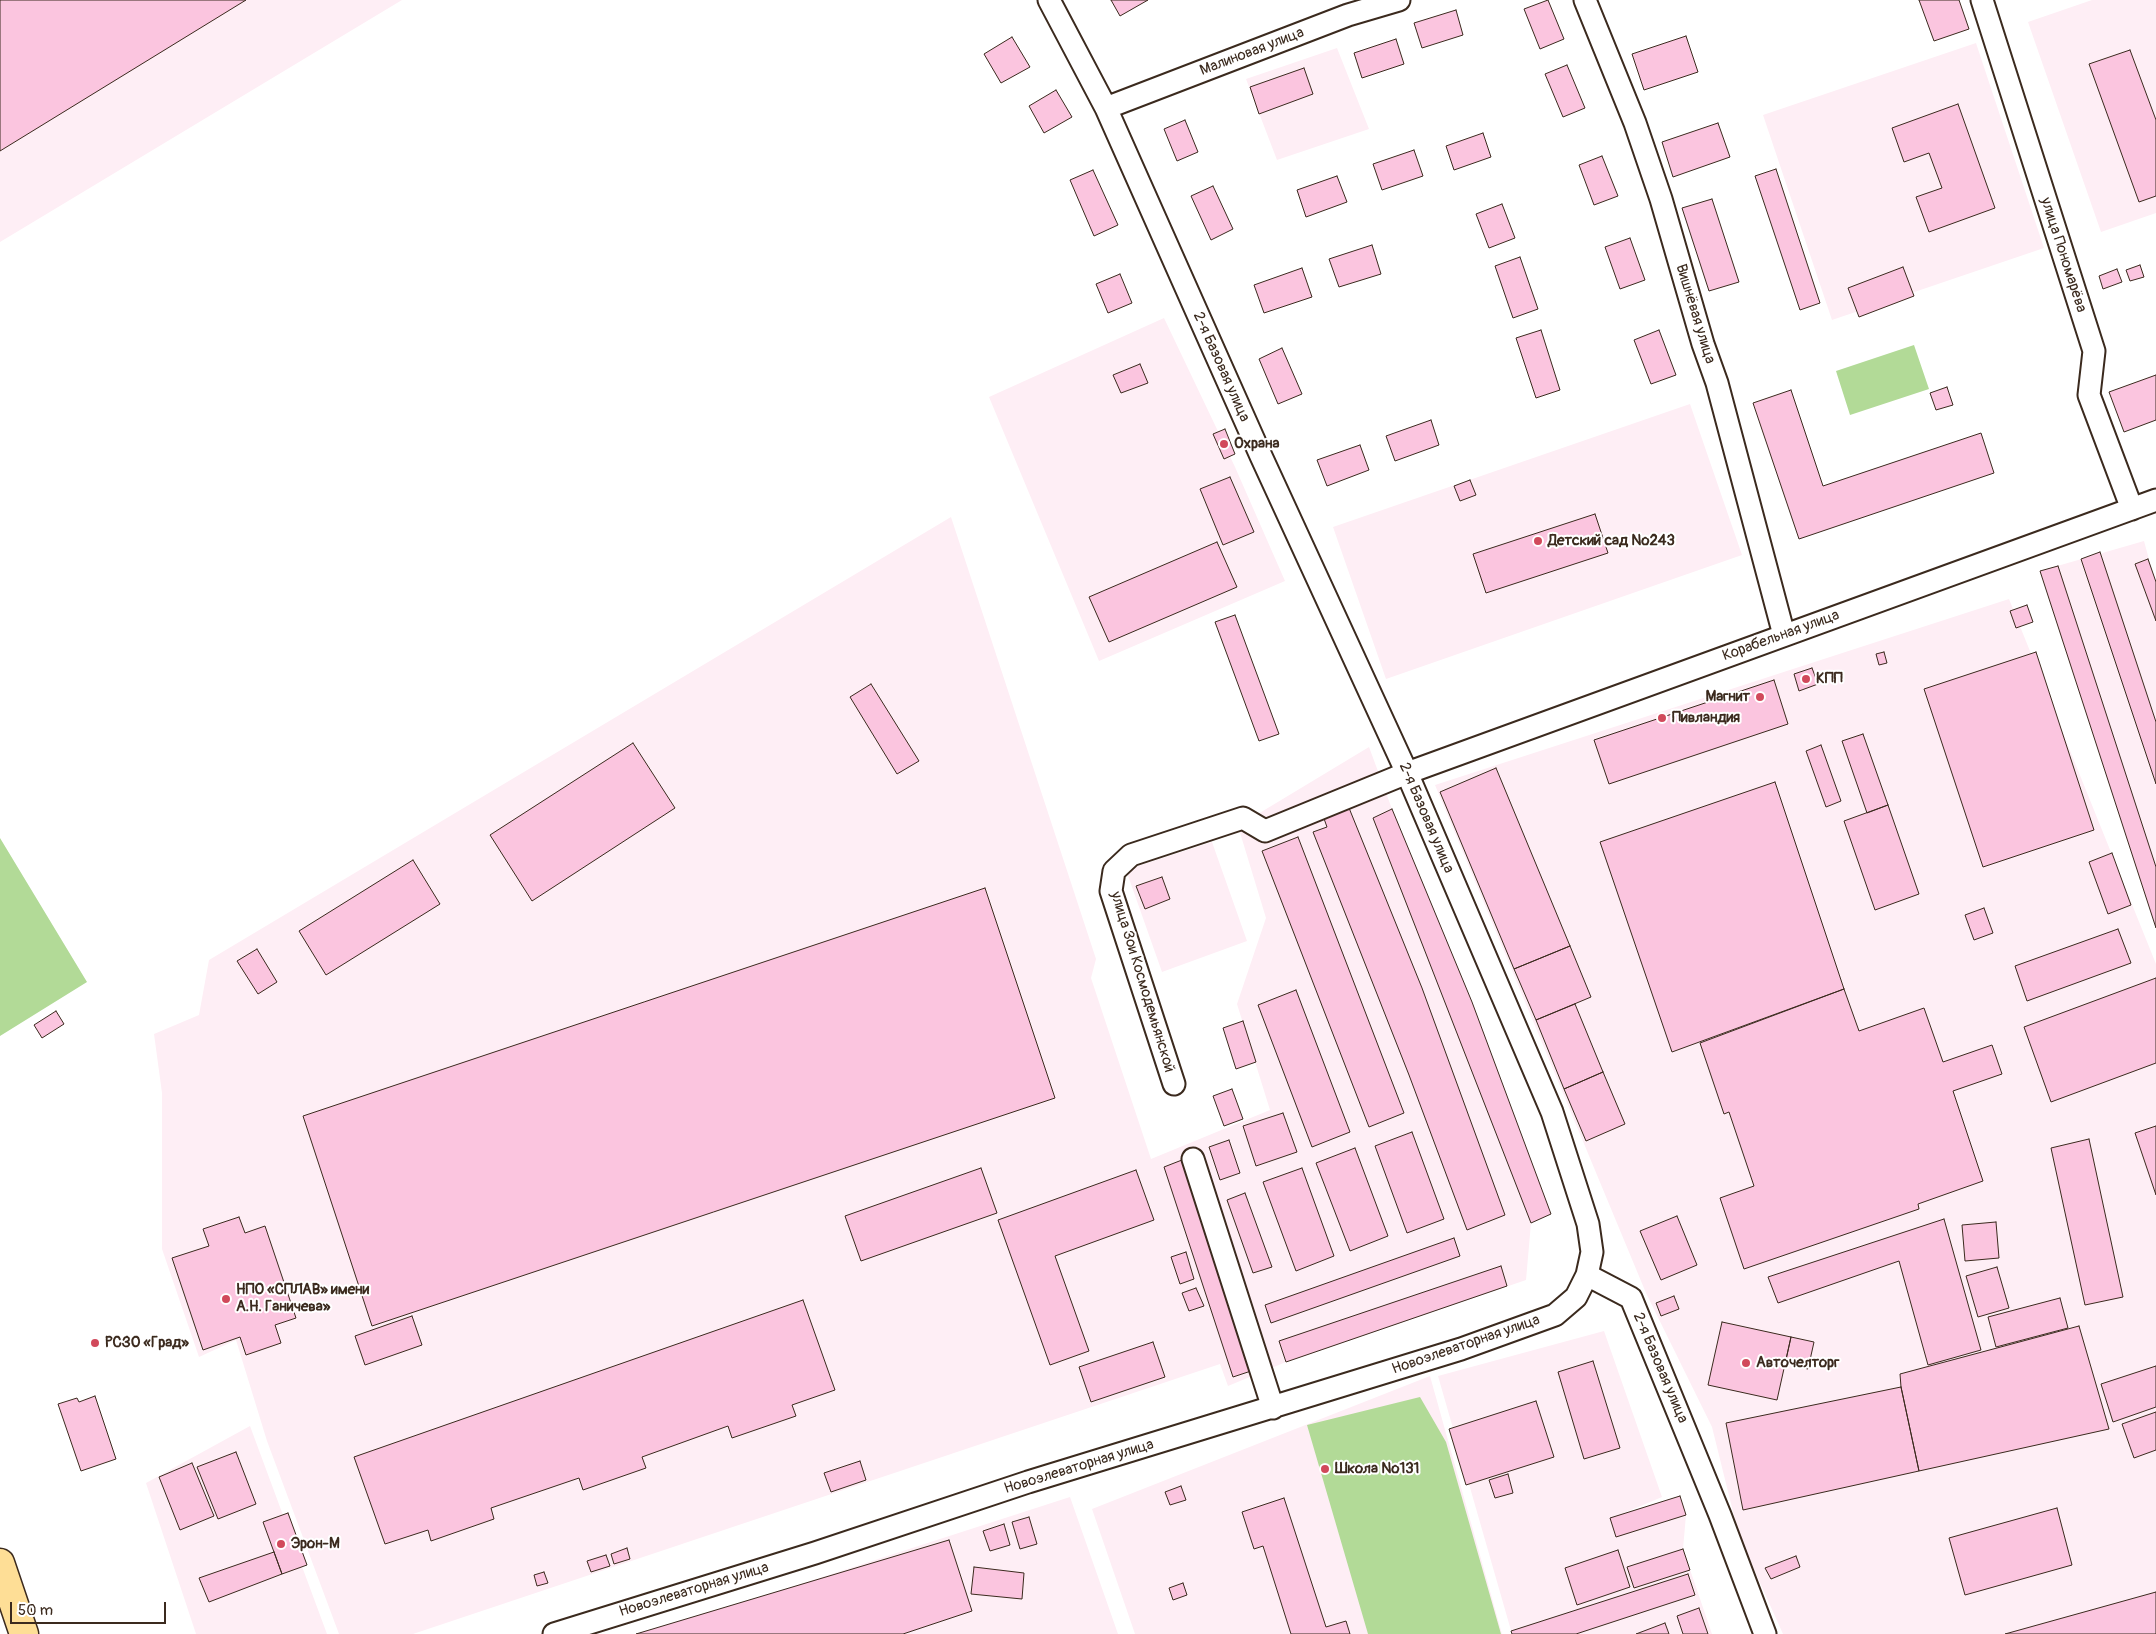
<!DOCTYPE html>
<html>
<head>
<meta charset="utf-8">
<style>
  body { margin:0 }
  #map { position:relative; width:2156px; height:1634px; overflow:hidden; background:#fff; font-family:Pangolin,sans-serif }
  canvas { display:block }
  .scale { position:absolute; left:10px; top:1602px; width:156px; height:22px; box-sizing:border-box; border:2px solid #3b2a1e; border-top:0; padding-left:6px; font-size:15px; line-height:18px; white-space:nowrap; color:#3b2a1e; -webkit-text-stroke:4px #fff; paint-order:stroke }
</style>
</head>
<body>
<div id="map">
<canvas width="2156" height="1634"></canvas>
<div class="scale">50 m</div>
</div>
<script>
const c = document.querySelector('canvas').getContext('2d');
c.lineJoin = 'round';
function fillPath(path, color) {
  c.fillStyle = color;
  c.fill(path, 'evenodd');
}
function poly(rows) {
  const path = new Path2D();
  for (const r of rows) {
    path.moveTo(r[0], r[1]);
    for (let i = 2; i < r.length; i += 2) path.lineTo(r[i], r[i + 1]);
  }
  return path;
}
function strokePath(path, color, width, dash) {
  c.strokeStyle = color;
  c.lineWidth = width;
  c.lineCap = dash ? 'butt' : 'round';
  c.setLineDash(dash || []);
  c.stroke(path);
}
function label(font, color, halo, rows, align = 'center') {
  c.font = font + ' Pangolin,sans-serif';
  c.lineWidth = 4;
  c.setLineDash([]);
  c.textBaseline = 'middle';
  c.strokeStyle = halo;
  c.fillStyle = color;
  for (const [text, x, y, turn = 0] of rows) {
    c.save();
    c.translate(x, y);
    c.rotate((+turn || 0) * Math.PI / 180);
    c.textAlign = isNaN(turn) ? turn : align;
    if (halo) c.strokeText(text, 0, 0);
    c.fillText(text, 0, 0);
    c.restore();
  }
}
const built = poly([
  [0,0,402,0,0,242],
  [2092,0,2156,0,2156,213,2101,232,2028,22],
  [1976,43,2044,248,1832,320,1763,115],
  [1337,48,1369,129,1277,160,1246,79],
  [1164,318,1235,467,1285,581,1099,661,989,397],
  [1690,404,1742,555,1386,679,1333,527],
  [951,517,1096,959,1091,978,1151,1159,1270,1110,1237,1004,1266,918,1238,826,1369,747,1392,809,1472,1002,1551,1214,1531,1223,1526,1280,1286,1362,1228,1386,1220,1364,413,1634,339,1634,267,1441,236,1340,199,1357,162,1249,162,1093,154,1034,199,1015,209,960],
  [2144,541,2156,585,2156,928,2040,571],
  [2009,599,2156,964,2156,1634,1783,1634,1739,1536,1712,1427,1646,1293,1435,785],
  [1212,842,1247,941,1162,972,1126,870],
  [1604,1331,1662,1497,1619,1515,1680,1496,1686,1515,1683,1549,1712,1634,1512,1634,1438,1376],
  [1430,1376,1502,1634,1135,1634,1092,1509],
  [250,1426,327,1634,196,1634,146,1483],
  [1070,1497,1118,1634,646,1634]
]);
const green = poly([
  [1914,345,1929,389,1850,415,1836,371],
  [0,838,87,982,0,1036],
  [1420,1397,1446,1442,1501,1634,1368,1634,1307,1425]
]);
const building = poly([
  [0,0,246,0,0,151,0,0],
  [1111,0,1148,0,1120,16,1111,0],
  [1548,0,1564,39,1540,49,1524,9,1548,0],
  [1919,0,1959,0,1969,29,1934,41,1919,0],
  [1456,10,1463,35,1422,48,1414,23,1456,10],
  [1686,36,1698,72,1644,90,1632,54,1686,36],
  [1012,37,1030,67,1001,83,984,54,1012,37],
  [1396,39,1404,64,1362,78,1354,53,1396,39],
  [2130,50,2156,120,2156,196,2139,202,2089,64,2130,50],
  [1567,65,1585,108,1563,117,1545,74,1567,65],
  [1304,68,1313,94,1259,114,1250,87,1304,68],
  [1056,90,1072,117,1044,133,1029,106,1056,90],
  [1958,104,1995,208,1929,232,1916,197,1942,188,1929,153,1904,162,1892,128,1958,104],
  [1185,120,1198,152,1177,161,1164,129,1185,120],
  [1718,123,1730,157,1673,177,1662,142,1718,123],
  [1483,133,1491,157,1454,170,1446,146,1483,133],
  [1414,150,1423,176,1382,190,1373,164,1414,150],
  [1602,156,1618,196,1594,205,1579,165,1602,156],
  [1776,169,1820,303,1800,310,1755,176,1776,169],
  [1093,170,1118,225,1094,236,1070,180,1093,170],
  [1337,176,1347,202,1306,217,1297,190,1337,176],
  [1213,186,1233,229,1211,240,1191,196,1213,186],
  [1712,199,1739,282,1709,291,1682,208,1712,199],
  [1502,204,1515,238,1489,248,1476,214,1502,204],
  [1630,238,1645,280,1620,289,1605,247,1630,238],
  [1372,245,1381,274,1339,287,1329,259,1372,245],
  [1520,257,1538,309,1513,318,1495,266,1520,257],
  [2140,265,2144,277,2130,281,2126,270,2140,265],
  [1903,267,1914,296,1859,317,1848,288,1903,267],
  [1302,268,1312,297,1264,313,1254,285,1302,268],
  [2117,269,2122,282,2103,289,2099,276,2117,269],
  [1120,274,1132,303,1108,313,1096,284,1120,274],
  [1541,330,1560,390,1536,398,1516,338,1541,330],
  [1659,330,1676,375,1651,384,1634,340,1659,330],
  [1282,348,1302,394,1278,404,1259,359,1282,348],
  [1140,364,1148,383,1121,393,1113,375,1140,364],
  [2156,375,2156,420,2124,432,2109,392,2156,375],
  [1947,387,1953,405,1936,410,1930,393,1947,387],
  [1791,390,1823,486,1981,433,1994,473,1799,539,1753,403,1791,390],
  [1431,420,1439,445,1395,461,1386,436,1431,420],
  [1225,429,1235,454,1224,459,1213,434,1225,429],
  [1360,445,1369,470,1327,486,1317,460,1360,445],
  [1230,477,1254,532,1223,545,1200,489,1230,477],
  [1470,480,1476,495,1460,501,1454,486,1470,480],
  [1595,514,1608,553,1486,593,1473,554,1595,514],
  [1217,542,1237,587,1109,642,1089,597,1217,542],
  [2100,552,2156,722,2156,784,2081,559,2100,552],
  [2148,559,2156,582,2156,621,2135,564,2148,559],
  [2058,566,2156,867,2156,928,2040,571,2058,566],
  [2027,605,2033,622,2016,628,2010,611,2027,605],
  [1235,615,1279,734,1259,741,1215,622,1235,615],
  [1884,652,1887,663,1879,665,1876,654,1884,652],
  [2036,652,2094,830,1983,867,1924,689,2036,652],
  [1812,668,1818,684,1799,691,1794,674,1812,668],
  [1774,680,1788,724,1609,784,1594,740,1774,680],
  [871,684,919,761,897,774,850,697,871,684],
  [1863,734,1888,805,1867,813,1842,741,1863,734],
  [633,743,675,808,532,901,490,835,633,743],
  [1821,745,1841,801,1826,807,1806,751,1821,745],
  [1496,768,1570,946,1514,969,1440,792,1496,768],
  [1775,782,1844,989,1672,1052,1600,842,1775,782],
  [1347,803,1422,988,1505,1215,1467,1230,1409,1075,1313,832,1327,827,1322,813,1347,803],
  [1888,805,1919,894,1875,910,1844,821,1888,805],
  [1392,809,1472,1002,1551,1214,1531,1223,1373,818,1392,809],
  [1298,837,1404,1113,1369,1127,1262,851,1298,837],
  [2112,853,2131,905,2108,914,2089,862,2112,853],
  [413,860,440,904,326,975,299,931,413,860],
  [1162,877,1170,899,1145,909,1136,886,1162,877],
  [985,888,1055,1098,372,1326,303,1116,985,888],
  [1984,908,1993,933,1974,940,1965,915,1984,908],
  [2118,929,2131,963,2027,1001,2015,966,2118,929],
  [1570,946,1591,997,1536,1020,1514,969,1570,946],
  [257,949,277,982,258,994,237,961,257,949],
  [2156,978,2156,1063,2051,1102,2024,1027,2156,978],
  [1844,989,1859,1031,1924,1008,1943,1062,1992,1045,2002,1074,1953,1091,1983,1181,1918,1204,1919,1209,1744,1269,1720,1198,1754,1186,1729,1112,1724,1114,1700,1043,1844,989],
  [1296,990,1350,1132,1312,1147,1258,1005,1296,990],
  [1575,1004,1603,1072,1564,1089,1536,1020,1575,1004],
  [56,1011,64,1024,42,1038,34,1025,56,1011],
  [1243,1021,1256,1062,1236,1069,1223,1028,1243,1021],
  [1603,1072,1625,1124,1586,1141,1564,1089,1603,1072],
  [1232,1089,1243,1119,1224,1126,1213,1096,1232,1089],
  [1283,1113,1297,1152,1256,1166,1243,1126,1283,1113],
  [2156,1126,2156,1195,2135,1133,2156,1126],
  [1412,1132,1444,1219,1407,1233,1375,1146,1412,1132],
  [2089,1139,2123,1297,2085,1305,2051,1148,2089,1139],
  [1229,1140,1240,1173,1220,1180,1209,1147,1229,1140],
  [1355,1148,1388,1236,1350,1251,1316,1163,1355,1148],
  [1182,1160,1251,1371,1233,1377,1164,1167,1182,1160],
  [981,1168,997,1213,861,1261,845,1216,981,1168],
  [1302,1168,1334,1256,1296,1271,1263,1182,1302,1168],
  [1136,1170,1154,1220,1055,1256,1089,1351,1050,1365,998,1220,1136,1170],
  [1245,1193,1272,1267,1253,1273,1227,1200,1245,1193],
  [1677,1216,1697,1265,1661,1280,1640,1231,1677,1216],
  [239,1217,245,1233,265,1226,296,1318,275,1325,281,1343,246,1355,240,1337,203,1350,172,1258,209,1246,203,1229,239,1217],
  [1944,1219,1981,1350,1928,1365,1899,1261,1778,1303,1768,1277,1944,1219],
  [1996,1222,1999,1258,1965,1261,1962,1225,1996,1222],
  [1454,1238,1460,1256,1271,1323,1265,1305,1454,1238],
  [1186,1252,1194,1279,1180,1284,1171,1257,1186,1252],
  [1501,1266,1507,1286,1286,1362,1279,1341,1501,1266],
  [1997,1267,2009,1308,1978,1317,1966,1276,1997,1267],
  [1196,1288,1204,1306,1189,1311,1182,1293,1196,1288],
  [1674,1296,1679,1309,1661,1316,1656,1303,1674,1296],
  [2060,1298,2068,1328,1996,1347,1988,1317,2060,1298],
  [803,1300,835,1390,792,1405,796,1416,732,1438,728,1426,642,1457,646,1468,583,1490,579,1478,491,1508,494,1519,431,1541,428,1530,385,1544,354,1457,803,1300],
  [412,1316,422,1345,365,1365,355,1336,412,1316],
  [1722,1322,1791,1337,1777,1400,1708,1385,1722,1322],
  [2079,1326,2109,1429,1919,1471,1901,1387,1900,1374,2079,1326],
  [1791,1337,1814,1342,1808,1369,1785,1364,1791,1337],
  [1153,1342,1165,1377,1091,1402,1079,1367,1153,1342],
  [1593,1361,1620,1448,1584,1459,1558,1372,1593,1361],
  [2156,1366,2156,1407,2113,1422,2101,1384,2156,1366],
  [1901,1387,1919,1471,1743,1510,1726,1423,1901,1387],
  [95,1396,116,1459,81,1471,58,1404,77,1398,79,1402,95,1396],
  [1536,1401,1554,1457,1466,1485,1449,1429,1536,1401],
  [2156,1412,2156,1450,2134,1458,2122,1424,2156,1412],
  [236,1452,256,1504,218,1519,197,1467,236,1452],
  [860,1461,866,1480,831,1492,824,1473,860,1461],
  [192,1463,214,1516,180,1530,159,1477,192,1463],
  [1508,1474,1513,1493,1495,1498,1489,1480,1508,1474],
  [1181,1486,1186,1500,1170,1505,1165,1492,1181,1486],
  [1680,1496,1686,1515,1616,1537,1610,1518,1680,1496],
  [1284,1498,1326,1627,1346,1621,1350,1634,1291,1634,1263,1546,1254,1549,1242,1512,1284,1498],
  [2057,1508,2072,1565,1965,1595,1949,1538,2057,1508],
  [288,1513,307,1565,282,1574,263,1522,288,1513],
  [1029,1517,1037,1544,1020,1549,1012,1522,1029,1517],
  [1004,1524,1010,1545,990,1551,983,1531,1004,1524],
  [949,1540,972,1611,903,1634,636,1634,949,1540],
  [627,1548,630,1559,614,1564,611,1554,627,1548],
  [1683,1549,1690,1570,1634,1588,1627,1567,1683,1549],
  [1618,1550,1630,1587,1577,1605,1565,1568,1618,1550],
  [274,1552,282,1574,209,1602,199,1578,274,1552],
  [606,1555,610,1566,591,1572,587,1561,606,1555],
  [1796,1556,1800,1567,1771,1579,1765,1568,1796,1556],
  [974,1567,1024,1573,1022,1599,971,1594,974,1567],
  [544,1572,548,1583,537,1586,534,1575,544,1572],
  [1688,1574,1695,1595,1576,1634,1512,1634,1511,1631,1688,1574],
  [1183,1583,1187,1595,1173,1600,1169,1588,1183,1583],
  [2156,1592,2156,1634,2005,1634,2156,1592],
  [1699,1608,1708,1634,1683,1634,1677,1616,1699,1608],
  [1665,1623,1669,1634,1636,1634,1665,1623]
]);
const street = poly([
  [1585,0,1635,123,1661,199,1703,344,1717,383,1784,635],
  [1982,0,2094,351,2089,395,2132,509],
  [1106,108,1348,15,1399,0],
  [1174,1084,1111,891,1114,871,1131,855,1243,818,1265,831,1407,773,2156,500],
  [1193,1159,1273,1408],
  [1587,1275,1631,1298,1720,1515,1765,1634],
  [554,1634,815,1553,1028,1482,1461,1349,1555,1315,1576,1297,1587,1275,1592,1252,1588,1224,1552,1112,1407,773,1261,456,1106,108,1049,0]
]);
const primary = poly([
  [0,1563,24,1634]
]);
const markers = [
  [1224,444,5,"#d1495b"],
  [1538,541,5,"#d1495b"],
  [1806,679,5,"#d1495b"],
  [1760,697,5,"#d1495b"],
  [1662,718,5,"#d1495b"],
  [226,1299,5,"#d1495b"],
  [95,1343,5,"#d1495b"],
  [1746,1363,5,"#d1495b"],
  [1325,1469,5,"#d1495b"],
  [281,1544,5,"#d1495b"]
];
const streetNames = [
  ["Малиновая улица",1252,52,-21],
  ["улица Пономарёва",2063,255,72],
  ["Вишнёвая улица",1695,314,73],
  ["2-я Базовая улица",1221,367,66],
  ["Корабельная улица",1781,636,-20],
  ["2-я Базовая улица",1426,818,67],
  ["улица Зои Космодемьянской",1142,982,73],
  ["Новоэлеваторная улица",1466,1345,-19],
  ["2-я Базовая улица",1660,1368,67],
  ["Новоэлеваторная улица",1079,1467,-17],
  ["Новоэлеваторная улица",694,1590,-17]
];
const poiNames = [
  ["Охрана",1234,444],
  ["Детский сад №243",1548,541],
  ["КПП",1816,679],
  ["Магнит",1750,697,"right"],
  ["Пивландия",1672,718],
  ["НПО «СПЛАВ» имени",236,1290],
  ["А.Н. Ганичева»",236,1307],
  ["РСЗО «Град»",105,1343],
  ["Авточелторг",1756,1363],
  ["Школа №131",1335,1469],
  ["Эрон-М",291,1544]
];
fillPath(built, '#feeef5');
fillPath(green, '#b2da97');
fillPath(building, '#fbc5df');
strokePath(building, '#3b2a1e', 1);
strokePath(street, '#3b2a1e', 25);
strokePath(primary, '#3b2a1e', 31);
strokePath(street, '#fff', 21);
strokePath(primary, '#fede96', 28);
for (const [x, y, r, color] of markers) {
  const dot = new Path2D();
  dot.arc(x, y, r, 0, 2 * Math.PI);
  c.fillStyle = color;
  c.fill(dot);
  strokePath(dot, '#fff', 2);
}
label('15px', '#3b2a1e', '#fff', streetNames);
label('bold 15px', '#3b2a1e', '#fff', poiNames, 'left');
</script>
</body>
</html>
